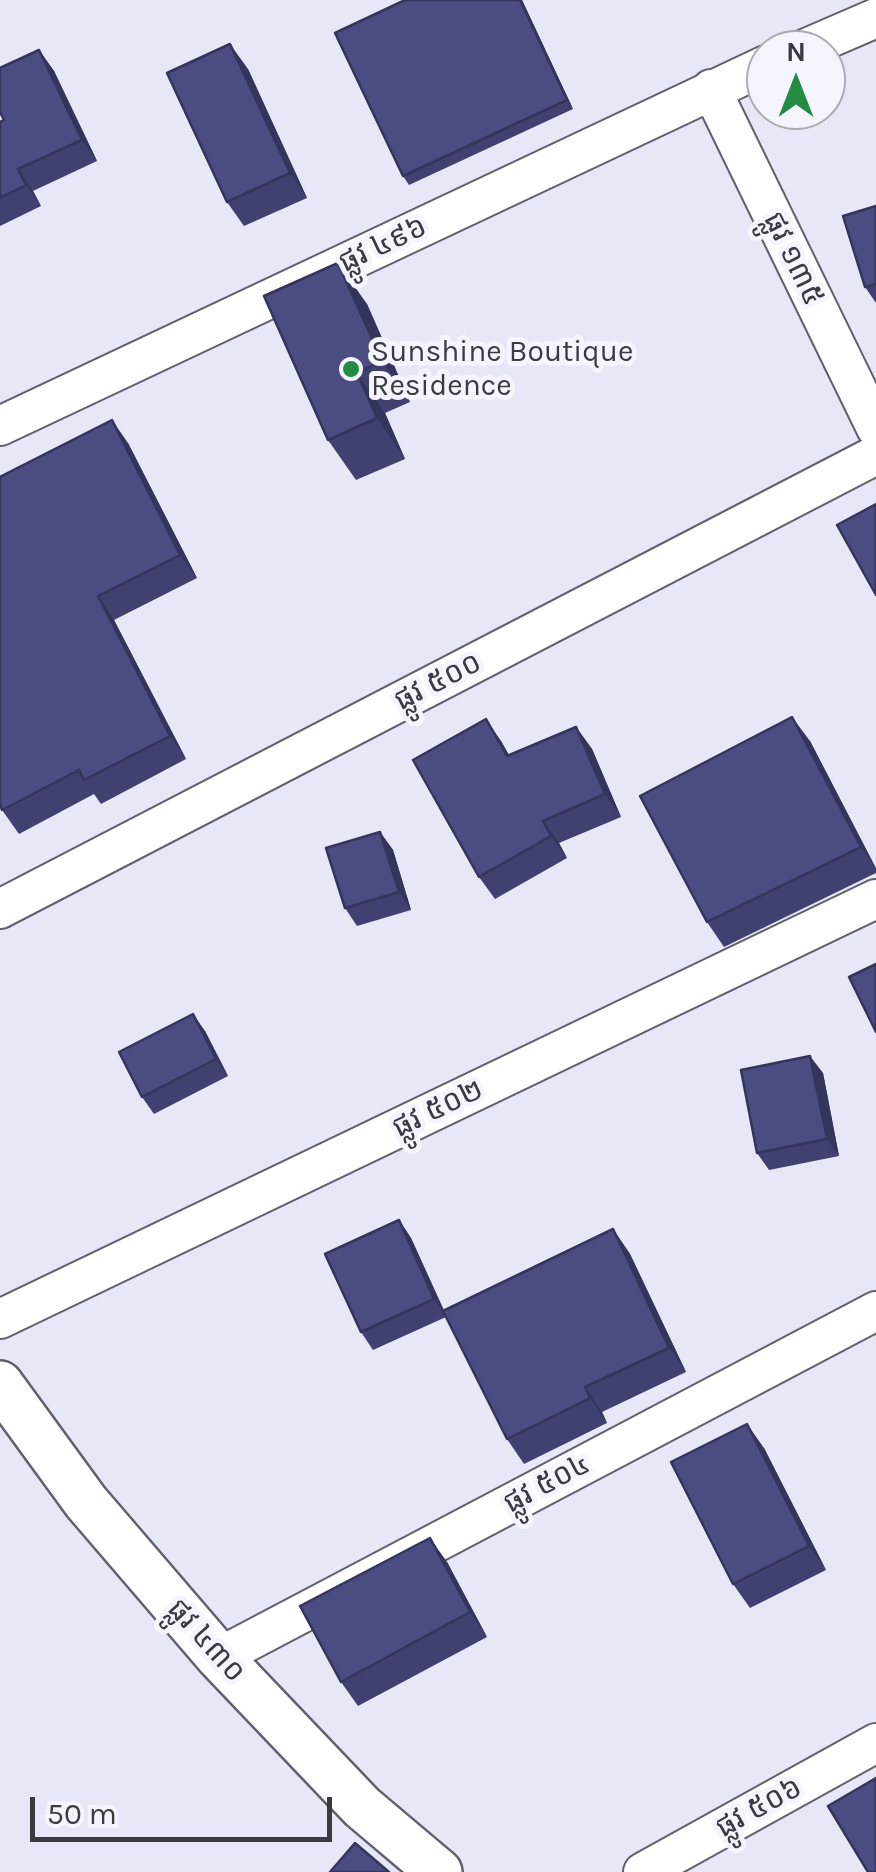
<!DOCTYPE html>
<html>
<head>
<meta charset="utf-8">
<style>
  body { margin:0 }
  #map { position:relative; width:876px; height:1872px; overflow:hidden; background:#e6e8f7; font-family:Karla,sans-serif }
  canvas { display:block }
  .north { position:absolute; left:746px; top:30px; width:100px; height:100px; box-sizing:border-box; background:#f4f5ff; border:2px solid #aaabb3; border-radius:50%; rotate:0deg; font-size:28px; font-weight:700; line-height:40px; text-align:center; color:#3a3b41 }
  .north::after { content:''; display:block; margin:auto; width:35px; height:45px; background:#238c42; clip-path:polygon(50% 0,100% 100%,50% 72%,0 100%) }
  .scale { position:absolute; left:30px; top:1797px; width:302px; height:45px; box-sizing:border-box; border:5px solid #3a3b41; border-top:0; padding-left:12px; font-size:30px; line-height:35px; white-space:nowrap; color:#3a3b41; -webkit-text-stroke:8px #f4f5ff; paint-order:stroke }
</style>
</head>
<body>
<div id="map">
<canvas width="876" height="1872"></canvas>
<div class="north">N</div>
<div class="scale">50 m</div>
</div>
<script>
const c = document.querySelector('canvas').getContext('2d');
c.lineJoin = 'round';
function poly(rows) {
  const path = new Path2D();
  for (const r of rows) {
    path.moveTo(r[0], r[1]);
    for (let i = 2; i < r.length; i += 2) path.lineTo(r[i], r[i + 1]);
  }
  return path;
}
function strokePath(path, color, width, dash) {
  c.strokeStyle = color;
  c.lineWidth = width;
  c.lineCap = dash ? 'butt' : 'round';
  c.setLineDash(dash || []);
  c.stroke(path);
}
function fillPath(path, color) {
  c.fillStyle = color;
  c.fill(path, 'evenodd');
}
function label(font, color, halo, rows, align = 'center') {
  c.font = font + ' Karla,"Noto Sans Khmer",sans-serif';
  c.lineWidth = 10;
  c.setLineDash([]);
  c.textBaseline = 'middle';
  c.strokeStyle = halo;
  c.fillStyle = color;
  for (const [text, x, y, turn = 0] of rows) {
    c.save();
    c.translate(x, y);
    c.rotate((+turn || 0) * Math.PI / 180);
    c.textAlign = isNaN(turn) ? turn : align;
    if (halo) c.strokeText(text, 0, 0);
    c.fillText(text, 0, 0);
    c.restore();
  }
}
const minor = poly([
  [802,50,876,18],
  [711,89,876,428],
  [0,426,766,65],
  [0,909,876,455],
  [0,1319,876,899],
  [219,1657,876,1311],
  [643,1872,876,1743]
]);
const tertiary = poly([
  [0,1384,86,1502,219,1657,362,1807,439,1872]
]);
const wall = poly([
  [405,0,522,0,573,109,409,185,403,176],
  [39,50,54,71,97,161,33,191,41,206,0,226,0,122,4,120],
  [248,69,307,198,244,226,227,202],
  [876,206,876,303,865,287],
  [367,304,410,402,385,413,405,459,356,480,328,440],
  [128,443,197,578,114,620,186,759,101,804,94,794,19,834,2,810],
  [576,727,592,749,621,817,559,843,567,858,495,899,479,877,501,741,509,755],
  [810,741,876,868,876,873,724,947,707,922],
  [380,832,393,850,411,910,357,926,345,908],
  [205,1031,228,1076,154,1114,142,1097],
  [823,1073,839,1156,769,1170,757,1153],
  [399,1220,411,1238,444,1311,613,1229,630,1254,686,1372,602,1412,607,1423,524,1464,507,1439,446,1317,373,1350,361,1332],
  [764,1448,826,1570,750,1608,733,1584],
  [447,1562,487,1637,358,1706,341,1682]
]);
const shadedWall = poly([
  [520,0,522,0,573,109,567,100],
  [230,44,248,69,307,198,290,173],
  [39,50,54,71,97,161,82,140],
  [18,169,33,191,41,206,26,185],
  [338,263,367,304,410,402,382,361],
  [357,373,385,413,405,459,377,418],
  [112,420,128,443,197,578,180,555],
  [98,596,114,620,186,759,170,736],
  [792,717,810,741,876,869,861,847],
  [486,719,501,741,522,779,507,756],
  [576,727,592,749,621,817,605,794],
  [543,821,559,843,567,858,551,836],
  [380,832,393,850,411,910,399,892],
  [193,1014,205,1031,228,1076,216,1059],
  [810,1056,823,1073,839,1156,827,1139],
  [399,1220,411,1238,447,1317,434,1299],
  [613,1229,630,1254,686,1372,669,1348],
  [585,1387,602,1412,607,1423,590,1398],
  [747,1424,764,1448,826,1570,809,1546],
  [430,1538,447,1562,487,1637,470,1612]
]);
const building = poly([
  [405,0,520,0,567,100,403,176,335,33,405,0],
  [230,44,290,173,227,202,167,73,230,44],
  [39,50,82,140,18,169,26,185,0,198,0,122,4,120,0,112,0,68,39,50],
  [876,206,876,284,865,287,843,216,876,206],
  [338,263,382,361,357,373,377,418,328,440,264,296,338,263],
  [112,420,180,555,98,596,170,736,84,780,79,770,2,810,0,805,0,477,112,420],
  [876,504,876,595,837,525,876,504],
  [792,717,861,847,707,922,640,796,792,717],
  [486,719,507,756,576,727,605,794,543,821,551,836,479,877,413,760,486,719],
  [380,832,399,892,345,908,326,848,380,832],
  [876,964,876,1032,849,977,876,964],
  [193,1014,216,1059,142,1097,119,1052,193,1014],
  [810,1056,827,1139,757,1153,741,1070,810,1056],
  [399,1220,434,1299,361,1332,325,1254,399,1220],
  [613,1229,669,1348,585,1387,590,1398,507,1439,443,1311,613,1229],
  [747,1424,809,1546,733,1584,671,1462,747,1424],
  [430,1538,470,1612,341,1682,300,1606,430,1538],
  [876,1778,876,1872,868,1872,828,1806,876,1778],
  [355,1843,389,1872,330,1872,355,1843]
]);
const markers = [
  [351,369,10,"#238c42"]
];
const streetNames = [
  ["ផ្លូវ ៤៩៦",383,245,-25],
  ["ផ្លូវ ១៣៥",793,259,64],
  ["ផ្លូវ ៥០០",438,682,-27],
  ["ផ្លូវ ៥០២",438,1109,-26],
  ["ផ្លូវ ៥០៤",547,1484,-28],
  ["ផ្លូវ ៤៣០",206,1641,48],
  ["ផ្លូវ ៥០៦",759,1808,-29]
];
const poiNames = [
  ["Sunshine Boutique",371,352],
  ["Residence",371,386]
];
strokePath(minor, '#5f616d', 42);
strokePath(tertiary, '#5f616d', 50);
strokePath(minor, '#fff', 38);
strokePath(tertiary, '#fff', 45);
fillPath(wall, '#404170');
fillPath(shadedWall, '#34355b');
fillPath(building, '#4a4c82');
strokePath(building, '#34355b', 2.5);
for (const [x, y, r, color] of markers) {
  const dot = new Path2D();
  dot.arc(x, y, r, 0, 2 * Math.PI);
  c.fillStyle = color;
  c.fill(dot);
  strokePath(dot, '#f4f5ff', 4);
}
label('30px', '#3a3b41', '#f4f5ff', streetNames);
label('30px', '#3a3b41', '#f4f5ff', poiNames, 'left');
</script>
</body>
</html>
